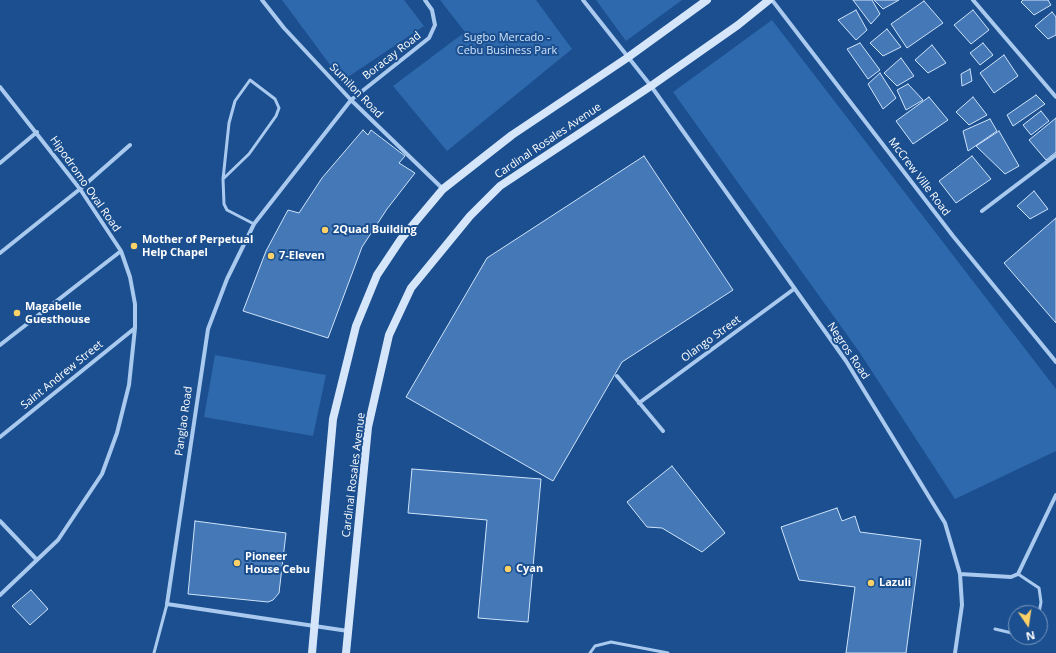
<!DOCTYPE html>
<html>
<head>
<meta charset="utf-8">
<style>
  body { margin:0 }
  #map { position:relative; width:1056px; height:653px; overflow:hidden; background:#1b4f8f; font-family:"Open Sans",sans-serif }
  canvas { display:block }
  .north { position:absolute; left:1008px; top:605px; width:40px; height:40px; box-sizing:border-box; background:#1b4f8f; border:1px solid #7695bc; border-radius:50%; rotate:167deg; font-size:11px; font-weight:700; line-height:16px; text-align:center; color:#fff }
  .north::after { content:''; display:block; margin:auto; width:14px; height:18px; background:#ffd166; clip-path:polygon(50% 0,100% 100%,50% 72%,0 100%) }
</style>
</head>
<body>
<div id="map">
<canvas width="1056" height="653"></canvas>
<div class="north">N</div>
</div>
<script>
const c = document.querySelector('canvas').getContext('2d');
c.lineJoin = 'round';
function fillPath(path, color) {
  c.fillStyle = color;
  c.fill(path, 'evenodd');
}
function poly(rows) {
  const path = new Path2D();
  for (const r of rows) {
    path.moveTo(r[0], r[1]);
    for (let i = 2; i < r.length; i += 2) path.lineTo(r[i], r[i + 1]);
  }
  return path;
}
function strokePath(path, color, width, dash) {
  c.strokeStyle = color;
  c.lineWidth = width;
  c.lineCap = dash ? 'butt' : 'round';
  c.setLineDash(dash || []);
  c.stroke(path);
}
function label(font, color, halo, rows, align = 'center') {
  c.font = font + ' "Open Sans",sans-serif';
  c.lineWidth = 4;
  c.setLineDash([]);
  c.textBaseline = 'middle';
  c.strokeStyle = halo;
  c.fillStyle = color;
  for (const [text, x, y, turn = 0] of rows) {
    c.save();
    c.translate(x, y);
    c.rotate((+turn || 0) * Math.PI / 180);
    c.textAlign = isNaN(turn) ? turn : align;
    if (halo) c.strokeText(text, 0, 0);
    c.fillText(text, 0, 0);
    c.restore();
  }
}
const green = poly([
  [282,0,404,0,424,26,342,81],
  [440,0,536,0,572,49,447,151,393,86,465,32],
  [596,0,682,0,626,41],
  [772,20,1056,389,1056,451,955,499,860,353,673,92],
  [215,355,326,375,313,436,204,417]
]);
const building = poly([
  [853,0,872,0,880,14,871,24,853,0],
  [874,0,899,0,883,9,874,0],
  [1023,0,1048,0,1051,5,1034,15,1021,2,1023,0],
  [924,1,943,23,907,48,891,24,924,1],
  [856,10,867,30,856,40,838,20,856,10],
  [973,10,989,30,971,44,954,25,973,10],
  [1052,12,1056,17,1056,35,1048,39,1035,26,1052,12],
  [887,29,901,47,883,56,870,43,887,29],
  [860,43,880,70,868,79,847,49,860,43],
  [983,43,993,55,980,65,970,53,983,43],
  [932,45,946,63,928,73,915,60,932,45],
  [1004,55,1018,76,994,93,980,73,1004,55],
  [901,58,914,76,897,86,884,73,901,58],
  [970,69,972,81,962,86,961,74,970,69],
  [880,73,896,98,883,109,868,84,880,73],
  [908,84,923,100,906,110,897,90,908,84],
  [1036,95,1045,104,1013,126,1007,115,1036,95],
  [929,97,948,120,913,144,896,121,929,97],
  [973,97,987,115,969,125,956,112,973,97],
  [1041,111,1049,121,1031,135,1023,125,1041,111],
  [1056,118,1056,152,1046,160,1029,140,1056,118],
  [990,119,997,131,968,151,963,131,990,119],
  [363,130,368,135,371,130,405,156,399,163,415,173,387,209,362,247,328,338,243,311,266,251,288,210,299,213,322,178,363,130],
  [999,131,1019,166,1005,174,976,146,999,131],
  [644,156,733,290,622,362,553,481,406,397,487,258,644,156],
  [972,156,991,179,956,203,939,181,972,156],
  [1034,191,1048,209,1030,219,1017,206,1034,191],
  [1056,218,1056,323,1004,263,1056,218],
  [672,466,725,533,702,552,662,528,647,527,627,502,672,466],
  [412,469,541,479,528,622,478,618,487,520,408,513,412,469],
  [837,508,842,521,855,516,860,532,921,540,906,653,846,653,855,587,799,580,781,527,837,508],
  [195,521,286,533,279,593,273,600,268,602,188,594,195,521],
  [31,590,48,609,30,625,12,606,31,590]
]);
const lane = poly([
  [223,179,249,154,276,116,279,108,275,99,250,80,235,101,229,123,223,179,224,204,227,210,254,224],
  [1018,574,1039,588,1041,602,1039,613],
  [995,629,1016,634],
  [154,653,167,604],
  [590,653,595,646,611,642,668,653]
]);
const street = poly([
  [262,0,284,28,351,100,443,189],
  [583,0,651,86,846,361,945,523,960,574,962,605,955,653],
  [772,0,953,236,1056,362],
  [973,0,1056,97],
  [0,87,80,189,121,251,130,277,135,304,135,328,129,385,117,433,102,474,58,540,0,595],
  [0,163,37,132],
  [982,211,1056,155],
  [0,253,80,189,130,145],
  [0,345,121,251],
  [617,376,663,431],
  [639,403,794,289],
  [0,437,135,328],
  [0,521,37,560],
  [960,574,1011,577,1018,574,1056,495],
  [348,631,167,604,208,329,227,279,254,224,351,100,429,38,435,25,432,10,425,0]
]);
const secondary = poly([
  [312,653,333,419,356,326,377,275,401,239,443,189,512,135,627,58,707,0],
  [346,653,368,427,389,335,411,288,470,216,500,186,651,86,738,25,769,0]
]);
const markers = [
  [325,230,4,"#ffd166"],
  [134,246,4,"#ffd166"],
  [271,256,4,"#ffd166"],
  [17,313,4,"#ffd166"],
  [237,563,4,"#ffd166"],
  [508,569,4,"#ffd166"],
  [871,583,4,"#ffd166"]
];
const parkNames = [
  ["Sugbo Mercado -",507,38],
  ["Cebu Business Park",507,51]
];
const streetNames = [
  ["Boracay Road",392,56,-38],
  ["Sumilon Road",356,91,46],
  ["Cardinal Rosales Avenue",548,141,-34],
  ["McCrew Ville Road",919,177,53],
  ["Hipodromo Oval Road",85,184,55],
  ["Olango Street",711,339,-36],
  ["Negros Road",848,351,56],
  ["Saint Andrew Street",62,375,-39],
  ["Panglao Road",184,421,-82],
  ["Cardinal Rosales Avenue",354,475,-83]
];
const poiNames = [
  ["2Quad Building",333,230],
  ["Mother of Perpetual",142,240],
  ["Help Chapel",142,253],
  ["7-Eleven",279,256],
  ["Magabelle",25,307],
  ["Guesthouse",25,320],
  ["Pioneer",245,557],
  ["House Cebu",245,570],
  ["Cyan",516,569],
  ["Lazuli",879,583]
];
fillPath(green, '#2e69ad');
fillPath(building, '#4478b7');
strokePath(building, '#cfe3fa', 1);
strokePath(lane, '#a9c9ee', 3);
strokePath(street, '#a9c9ee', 4);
strokePath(secondary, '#d6e6fa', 8);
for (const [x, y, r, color] of markers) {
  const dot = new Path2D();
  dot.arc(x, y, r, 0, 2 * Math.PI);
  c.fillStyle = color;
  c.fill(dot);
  strokePath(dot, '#1b4f8f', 1.5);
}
label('11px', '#cfe3fa', '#1b4f8f', parkNames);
label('11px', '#fff', '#1b4f8f', streetNames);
label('bold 11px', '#fff', '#1b4f8f', poiNames, 'left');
</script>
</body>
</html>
